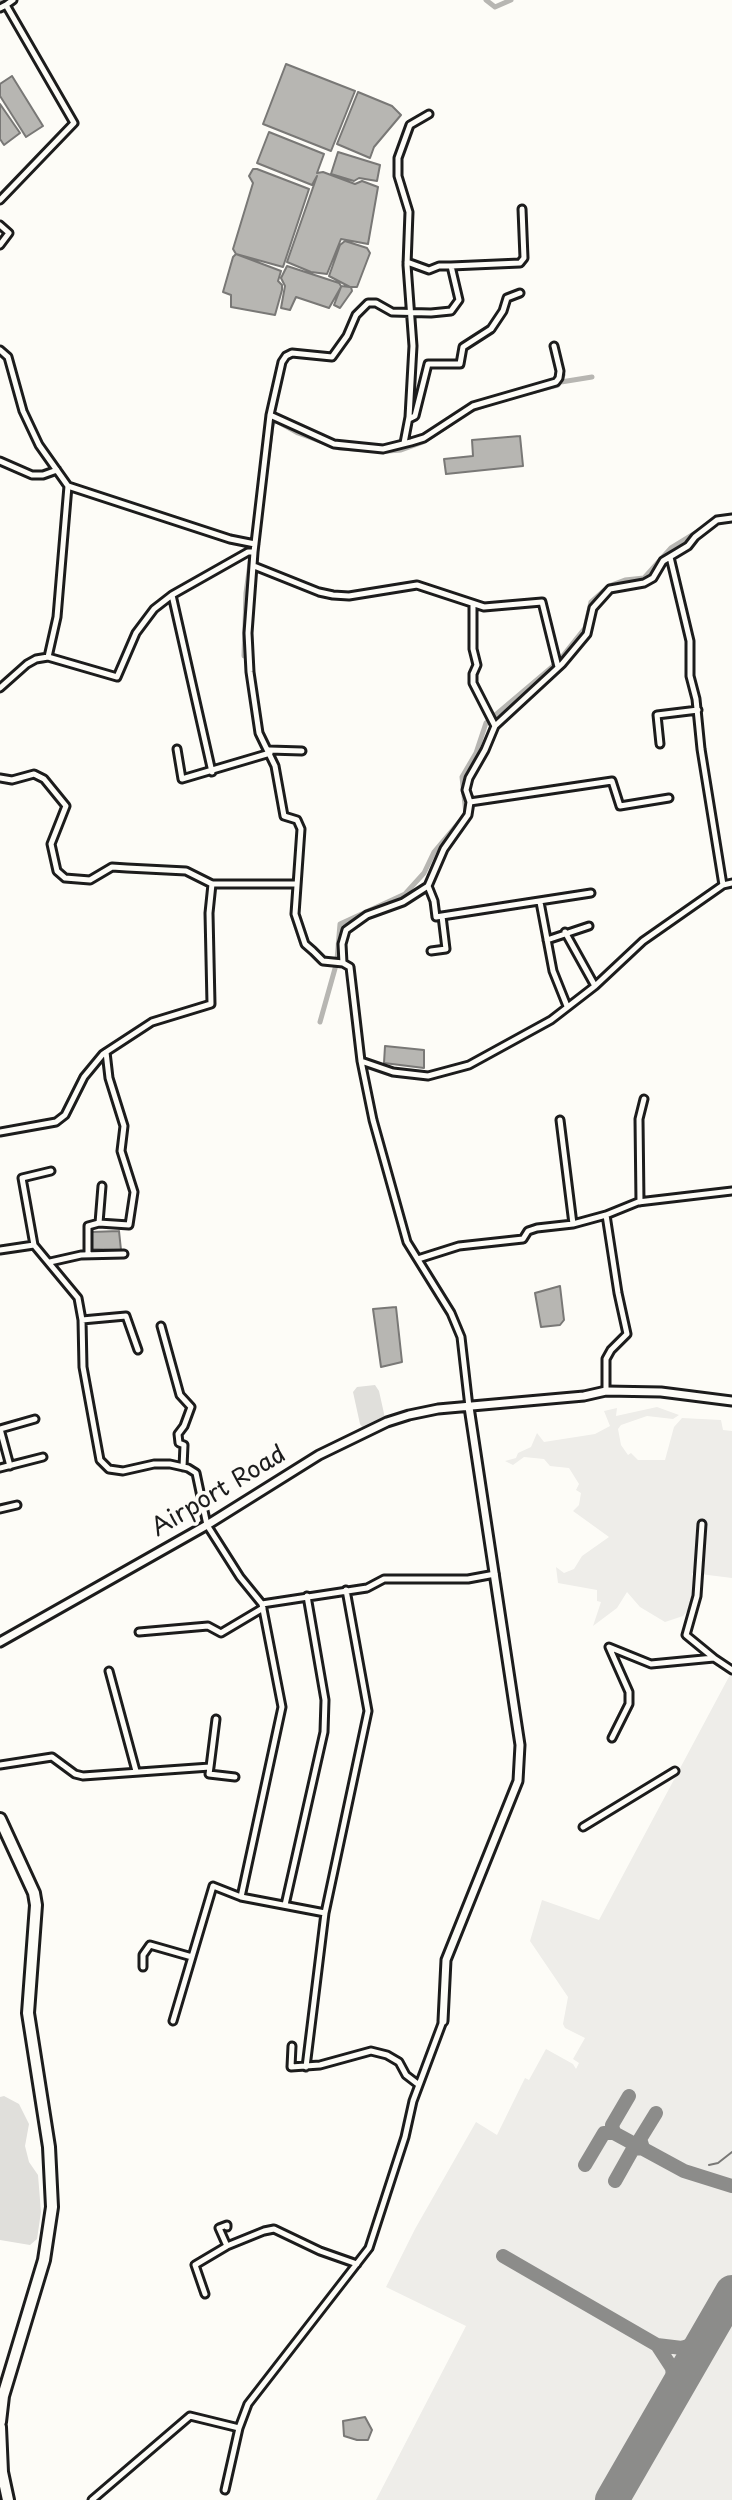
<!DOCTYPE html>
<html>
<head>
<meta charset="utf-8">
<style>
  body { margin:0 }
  canvas { display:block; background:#fdfcf7 }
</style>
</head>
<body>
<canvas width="732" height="2500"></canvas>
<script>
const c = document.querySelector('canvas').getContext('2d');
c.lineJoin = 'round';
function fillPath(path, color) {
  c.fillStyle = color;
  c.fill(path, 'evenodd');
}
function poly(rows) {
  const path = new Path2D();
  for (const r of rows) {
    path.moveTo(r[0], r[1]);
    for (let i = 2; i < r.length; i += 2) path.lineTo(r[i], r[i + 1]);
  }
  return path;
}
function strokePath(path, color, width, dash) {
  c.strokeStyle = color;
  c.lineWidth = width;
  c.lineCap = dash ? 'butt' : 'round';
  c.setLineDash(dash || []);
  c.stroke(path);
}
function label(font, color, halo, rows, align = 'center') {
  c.font = font + ' "Playpen Sans",sans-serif';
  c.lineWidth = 7;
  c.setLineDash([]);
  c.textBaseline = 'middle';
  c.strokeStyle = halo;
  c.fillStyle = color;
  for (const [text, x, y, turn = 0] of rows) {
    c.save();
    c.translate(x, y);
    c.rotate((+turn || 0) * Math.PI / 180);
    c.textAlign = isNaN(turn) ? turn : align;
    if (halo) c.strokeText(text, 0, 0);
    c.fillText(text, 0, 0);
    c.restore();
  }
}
const built = poly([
  [657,1407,679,1415,673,1419,647,1416,621,1425,618,1429,621,1445,628,1455,631,1453,638,1460,665,1460,674,1427,682,1418,721,1420,723,1430,732,1431,732,1578,692,1573,692,1605,683,1616,665,1622,640,1607,627,1592,617,1608,593,1626,601,1602,597,1601,597,1590,558,1583,556,1567,564,1573,574,1569,582,1556,609,1537,573,1511,579,1505,581,1493,576,1490,579,1484,569,1468,550,1466,544,1459,524,1457,513,1465,505,1461,516,1458,518,1453,531,1447,537,1433,544,1442,595,1434,610,1426,604,1411,617,1408,616,1416],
  [732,1671,732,2500,376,2500,466,2326,386,2287,415,2229,476,2122,497,2135,525,2078,529,2080,546,2049,573,2064,576,2069,579,2063,573,2059,585,2038,565,2028,563,2024,568,1997,530,1941,542,1900,599,1920]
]);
const green = poly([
  [375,1385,379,1391,385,1418,363,1428,360,1424,353,1392,357,1387],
  [4,2096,19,2104,29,2124,25,2146,29,2162,38,2175,41,2212,37,2239,30,2245,0,2240,0,2097]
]);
const water = poly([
  [286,64,355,91,331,151,263,124,286,64],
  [12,76,43,126,26,137,0,96,0,84,12,76],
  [358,92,392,106,401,115,374,147,370,158,337,144,358,92],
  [0,104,20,133,4,145,0,139,0,104],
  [269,132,324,154,317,173,323,172,355,184,362,181,378,187,368,244,341,239,327,274,311,272,287,262,317,176,312,185,257,163,269,132],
  [338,152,380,165,377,181,359,178,354,181,331,174,338,152],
  [257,169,309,189,283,267,236,254,281,271,278,281,282,285,282,290,275,315,231,307,231,295,223,292,233,257,236,254,233,249,253,183,249,176,253,169,257,169],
  [345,241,367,248,370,253,357,287,351,287,352,291,340,308,334,305,341,287,329,308,296,297,290,310,281,308,285,286,281,278,287,266,339,283,341,286,350,287,329,276,340,245,345,241],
  [520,436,523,466,446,474,444,459,473,456,472,440,520,436],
  [385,1046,424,1050,424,1068,384,1063,385,1046],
  [119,1231,121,1250,90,1249,91,1232,119,1231],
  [560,1286,564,1320,560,1325,541,1327,535,1293,560,1286],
  [396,1307,402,1362,381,1367,373,1309,396,1307],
  [365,2417,372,2430,368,2440,357,2440,344,2436,343,2421,365,2417]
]);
const stream = poly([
  [709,2165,718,2163,732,2152]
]);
const canal = poly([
  [486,0,495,7,511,0],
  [0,3,8,0],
  [561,382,592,377],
  [531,392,558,385,563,375],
  [470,411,491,403],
  [265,478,272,425,275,420,298,433,339,448,388,451,401,450,423,442,452,423],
  [244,656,246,593,251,556],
  [337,960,340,924,405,894,424,873,434,852,466,814,462,777,476,753,486,723,558,662,585,628,591,602,609,586,625,580,644,578,671,548,702,529],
  [320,1022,336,965]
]);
const taxiway = poly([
  [614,2133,684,2171,732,2186],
  [643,2148,640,2139,656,2113],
  [585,2165,604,2133,614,2133,612,2125,629,2096],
  [615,2181,633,2149,642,2148],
  [503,2256,657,2345],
  [669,2401,674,2384,672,2368,657,2345,682,2348,697,2343,707,2336]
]);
const runway = poly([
  [612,2500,732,2292]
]);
const street = poly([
  [6,5,13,0],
  [0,8,6,5,74,123,0,200],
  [0,225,9,233,0,245],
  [407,262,429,270,439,266,451,266],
  [0,350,8,357,23,411,39,445,68,486,230,539,255,544],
  [270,415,334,444,383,449,411,442,424,438,473,406,556,382,559,378,560,371,554,346],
  [409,419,415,416,428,364,460,364,463,347,491,329,503,311,507,298,520,293],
  [404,443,409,417,413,346,407,265,409,212,398,176,398,158,410,125,429,114],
  [0,461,32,475,43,475,57,470],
  [670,557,690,641,690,676,696,699,701,749,723,885],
  [254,566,319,592,333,595,349,596,417,585,484,607,542,602,558,667],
  [473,605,473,649,477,665,473,674,473,683,495,726],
  [48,657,117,677,136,633,154,609,172,595],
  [0,688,27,664,36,659,48,657,57,617,68,486],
  [660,744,657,715,698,710],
  [177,749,182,779,270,753],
  [269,750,302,751],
  [212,772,172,595,248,552,254,552],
  [0,778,12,780,34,774,44,779,66,806,51,844,57,871,65,878,90,880,112,867,127,868,186,871,212,884,209,913,211,1004,152,1022,103,1054,84,1077,65,1115,56,1122,0,1132],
  [470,802,612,781,620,806,669,798],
  [213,884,295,884],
  [540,902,553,971,567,1006],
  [442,916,591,893],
  [565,932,595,986],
  [547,940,589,926],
  [431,951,446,949,442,916,436,917,434,901,428,886,444,849,468,815,470,802,466,790,469,778,485,750,495,726,562,664,587,634,593,608,610,589,644,583,653,578,663,561,688,546,695,537,717,520,732,518],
  [343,963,342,944,346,930,367,915,403,902,428,886],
  [361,1061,393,1072,428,1076,469,1065,551,1020,595,986,643,941,723,885,732,883],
  [560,1120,573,1224],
  [640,1202,639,1119,644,1099],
  [606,1215,638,1202,732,1191],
  [99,1223,102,1186],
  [34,1245,22,1178,51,1171],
  [0,1250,34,1245,78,1298,82,1320,83,1367,100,1460,109,1469,123,1471,154,1464,170,1464,188,1468,196,1473,207,1525,240,1577,262,1604,282,1707,241,1897],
  [88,1255,88,1226,99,1223,129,1225,134,1192,121,1151,124,1126,109,1078,106,1052],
  [418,1259,459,1246,523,1239,528,1231,537,1228,573,1224,606,1215,618,1293,627,1334,611,1350,606,1359,606,1391],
  [50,1262,81,1255,124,1254],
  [82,1320,126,1316,138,1350],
  [161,1326,180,1395,191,1407,184,1426,178,1434,179,1443,184,1445,183,1467],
  [469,1407,461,1337,451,1313,407,1242,373,1120,361,1061,350,967,343,963,323,961,313,951,305,944,295,914,301,829,297,820,284,816,275,766,259,733,250,672,248,633,254,552,270,415,282,362,286,356,292,353,332,357,347,336,356,315,368,303,376,303,392,312,431,313,451,311,459,300,451,266,520,263,524,258,522,209],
  [0,1429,10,1466],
  [0,1429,35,1419],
  [0,1468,43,1457],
  [0,1509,17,1505],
  [702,1524,697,1596,686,1635,714,1658],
  [262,1604,367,1588,384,1579,468,1579,495,1574],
  [139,1632,208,1626,221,1633,263,1608],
  [109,1671,136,1771],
  [612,1738,629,1704,629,1692,609,1647,651,1664,714,1658,732,1670],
  [0,1765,52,1757,75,1774,83,1776,210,1767,209,1774,235,1777],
  [210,1767,216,1719],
  [583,1827,675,1771],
  [285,1905,324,1732,325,1700,307,1596],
  [143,1967,143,1955,150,1945,192,1957],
  [173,2021,213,1886,241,1897,325,1913],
  [292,2046,291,2067,320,2065,371,2051,387,2055,399,2062,406,2075,419,2085],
  [306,2067,325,1913,368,1711,346,1590],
  [227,2246,219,2228,227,2225,227,2227],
  [205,2294,195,2265,227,2246,264,2231,274,2229,320,2251,357,2264],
  [225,2490,239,2428,248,2404,369,2248,405,2137,413,2101,443,2021],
  [92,2500,190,2416,239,2428]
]);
const secondary = poly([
  [0,1642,207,1525,319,1455,387,1422,409,1415,438,1409,584,1396,606,1391,661,1392,732,1401],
  [443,2021,446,1960,518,1781,520,1745,469,1407]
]);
const highway = poly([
  [0,1819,34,1893,36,1905,28,2013,49,2147,52,2207,44,2260,3,2396,0,2422],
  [0,2427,2,2472,8,2500]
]);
const streetNames = [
  ["Airport Road",219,1492,-31]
];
fillPath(built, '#eeede9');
fillPath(green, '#e0dfdb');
fillPath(water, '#b7b6b2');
strokePath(water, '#797876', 2);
strokePath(stream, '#797876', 2);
strokePath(canal, '#b7b6b2', 5);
strokePath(taxiway, '#8c8c8a', 14);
strokePath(runway, '#8c8c8a', 34);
strokePath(street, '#1c1c1c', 11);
strokePath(secondary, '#1c1c1c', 13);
strokePath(highway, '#1c1c1c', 16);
strokePath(street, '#fdfcf7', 5);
strokePath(secondary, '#fdfcf7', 7);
strokePath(highway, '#fdfcf7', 10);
label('24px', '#1c1c1c', '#fdfcf7', streetNames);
</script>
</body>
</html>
